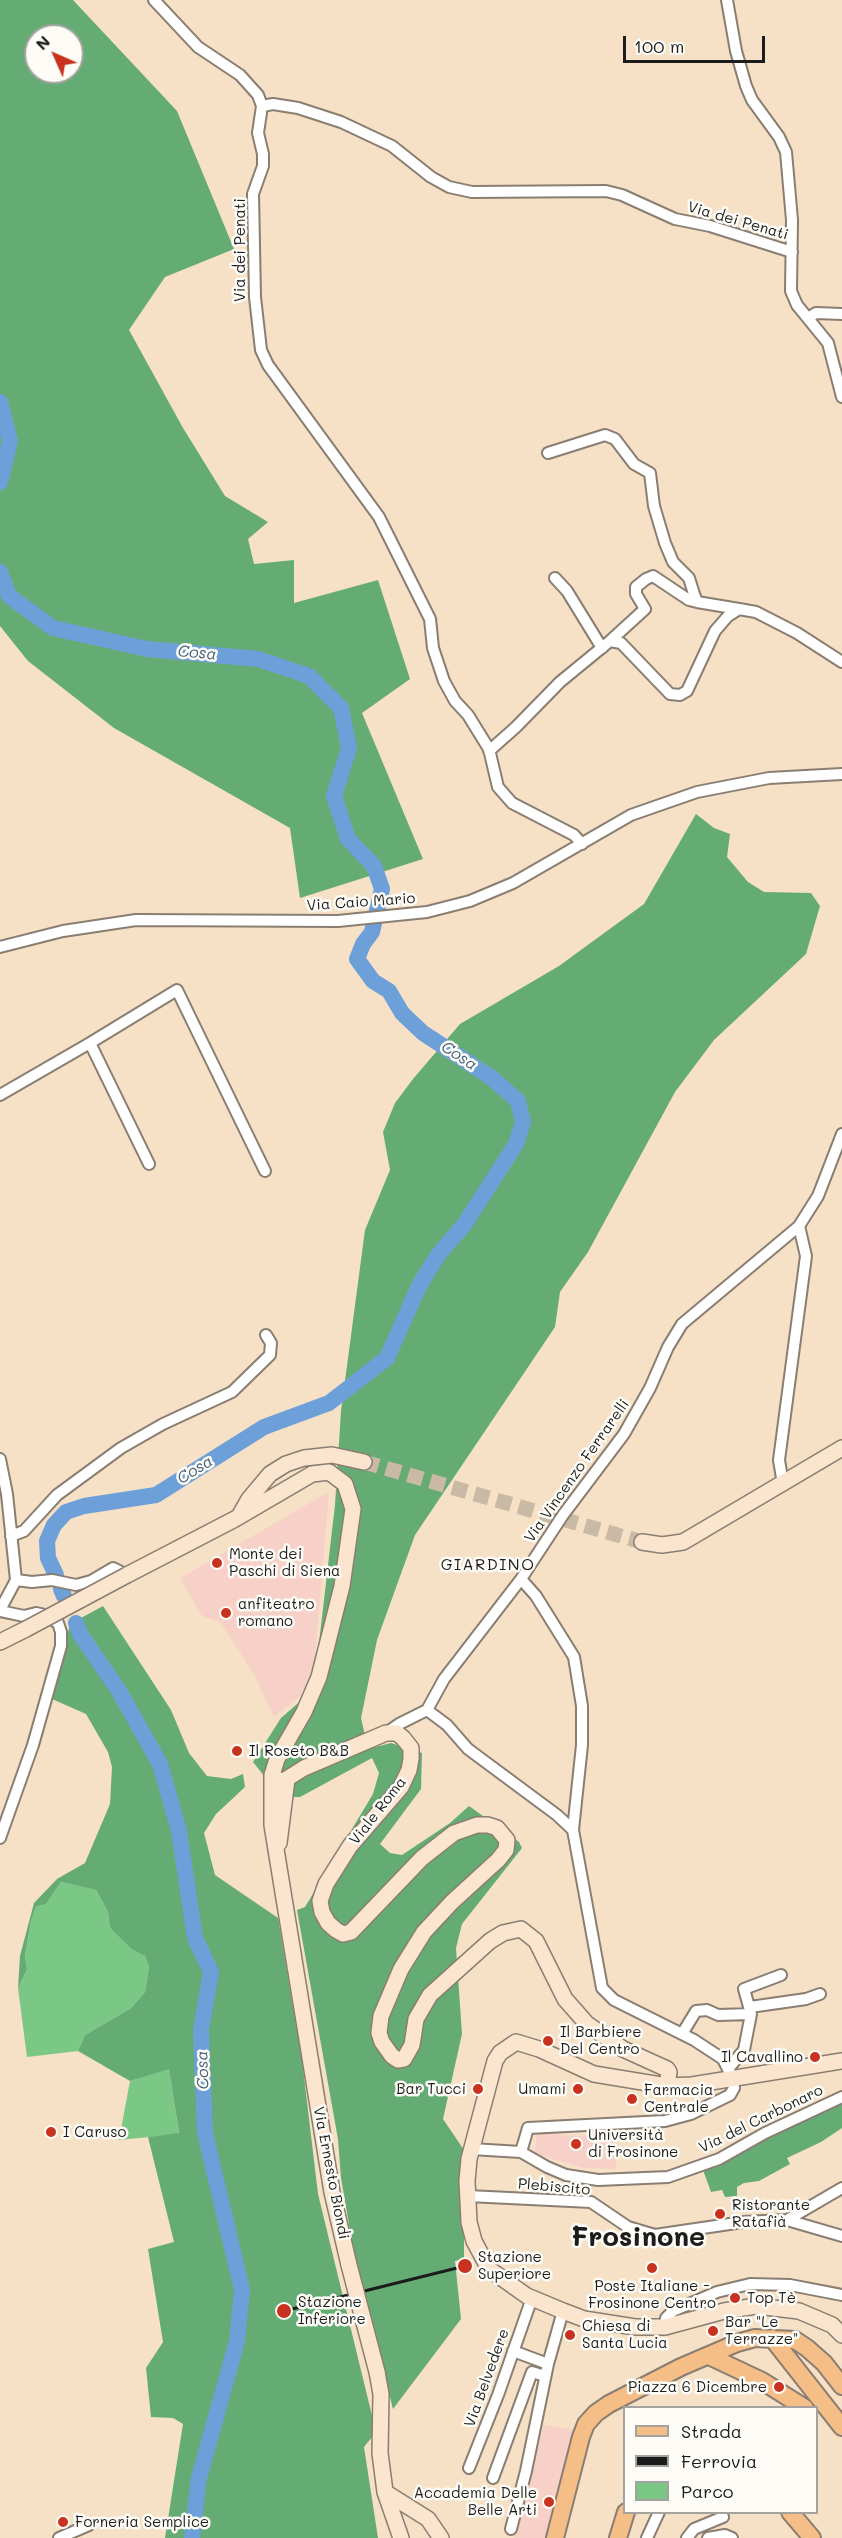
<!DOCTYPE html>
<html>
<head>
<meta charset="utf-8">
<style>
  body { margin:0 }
  #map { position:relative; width:842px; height:2538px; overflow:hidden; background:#f6e0c6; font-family:Mali,sans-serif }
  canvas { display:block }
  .legend { position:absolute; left:623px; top:2406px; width:195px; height:108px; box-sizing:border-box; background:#fdfcf7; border:2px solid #a3a29f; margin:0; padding:8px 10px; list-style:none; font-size:18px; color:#1c1c1c }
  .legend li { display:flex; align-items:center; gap:12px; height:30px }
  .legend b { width:30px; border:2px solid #a3a29f }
  .north { position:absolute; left:24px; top:24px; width:60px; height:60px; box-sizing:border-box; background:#fdfcf7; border:2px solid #a3a29f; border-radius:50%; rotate:315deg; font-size:16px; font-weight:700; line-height:24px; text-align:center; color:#1c1c1c }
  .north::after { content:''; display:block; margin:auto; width:21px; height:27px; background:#c8321e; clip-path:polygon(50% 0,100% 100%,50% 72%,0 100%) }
  .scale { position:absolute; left:623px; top:36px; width:142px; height:27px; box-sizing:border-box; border:3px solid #1c1c1c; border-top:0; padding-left:8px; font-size:18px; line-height:21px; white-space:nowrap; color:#1c1c1c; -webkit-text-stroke:4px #fdfcf7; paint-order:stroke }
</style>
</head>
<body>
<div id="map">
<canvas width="842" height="2538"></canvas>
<ul class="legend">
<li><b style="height:8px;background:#f6be87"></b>Strada</li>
<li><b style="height:8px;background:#1c1c1c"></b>Ferrovia</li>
<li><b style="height:16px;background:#7bc786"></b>Parco</li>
</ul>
<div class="north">N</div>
<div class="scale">100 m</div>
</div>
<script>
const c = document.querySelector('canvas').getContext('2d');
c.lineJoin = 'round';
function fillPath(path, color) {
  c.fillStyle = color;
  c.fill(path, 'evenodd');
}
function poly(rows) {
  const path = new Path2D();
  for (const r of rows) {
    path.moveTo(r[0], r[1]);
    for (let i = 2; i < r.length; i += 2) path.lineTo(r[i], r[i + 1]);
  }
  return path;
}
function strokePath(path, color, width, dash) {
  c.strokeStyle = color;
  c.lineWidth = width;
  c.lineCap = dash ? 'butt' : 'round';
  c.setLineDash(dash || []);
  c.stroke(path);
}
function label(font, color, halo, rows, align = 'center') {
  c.font = font + ' Mali,sans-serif';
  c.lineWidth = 5;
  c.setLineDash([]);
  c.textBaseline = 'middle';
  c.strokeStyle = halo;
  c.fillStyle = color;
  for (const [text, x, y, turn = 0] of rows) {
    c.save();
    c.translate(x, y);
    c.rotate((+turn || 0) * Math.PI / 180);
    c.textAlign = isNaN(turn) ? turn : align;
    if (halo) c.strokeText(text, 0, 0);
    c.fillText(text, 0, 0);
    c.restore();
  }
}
const built = poly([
  [329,1492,314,1670,301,1695,274,1717,254,1674,220,1622,202,1616,180,1578],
  [613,2129,616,2169,585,2168,538,2155,535,2152,537,2132,559,2130,559,2135,591,2136,591,2130],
  [544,2425,574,2430,546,2538,514,2538]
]);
const green = poly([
  [61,1882,96,1890,108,1912,110,1928,132,1948,145,1956,149,1967,145,1992,131,2008,85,2035,78,2051,27,2057,18,1988,27,1970,25,1956,31,1921,36,1907,46,1904],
  [169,2068,179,2134,119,2140,130,2081]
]);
const forest = poly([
  [0,0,73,0,177,111,234,249,165,277,129,330,183,428,225,496,268,522,248,539,254,564,294,560,294,603,378,580,410,679,362,713,423,859,300,898,290,828,114,728,28,661,0,626],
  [36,36,72,36,72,72,36,72],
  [696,814,714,828,730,834,727,857,748,882,764,892,811,893,820,906,806,954,714,1040,675,1092,588,1252,560,1292,555,1327,415,1535,377,1640,361,1718,368,1749,391,1743,422,1753,421,1789,380,1844,390,1853,402,1855,450,1823,469,1806,519,1842,522,1848,462,1924,456,1948,462,2034,443,2119,464,2150,464,2259,455,2261,461,2319,393,2409,355,2259,341,2178,338,2139,297,1910,305,1907,373,1794,379,1773,372,1758,300,1797,281,1797,253,1762,281,1718,304,1698,316,1669,335,1505,341,1411,365,1230,390,1170,383,1132,395,1103,413,1079,460,1024,559,966,644,904],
  [103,1606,171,1710,189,1753,207,1776,231,1779,243,1774,245,1787,216,1814,204,1833,215,1875,278,1918,302,2060,318,2194,376,2432,364,2447,378,2538,165,2538,183,2424,173,2418,151,2417,146,2368,163,2342,148,2249,174,2242,148,2137,179,2133,169,2069,130,2081,78,2051,85,2035,131,2008,145,1992,149,1967,145,1956,132,1949,110,1928,108,1912,96,1890,61,1882,46,1904,36,1907,31,1921,25,1956,27,1970,18,1988,20,1956,34,1903,57,1879,85,1863,110,1804,112,1767,108,1752,86,1714,52,1699,70,1624],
  [842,2100,842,2128,821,2142,787,2158,790,2164,759,2181,744,2183,737,2187,737,2196,725,2197,722,2190,711,2192,703,2170]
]);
const river = poly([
  [0,402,10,441,0,482],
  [0,572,9,596,53,628,147,649,258,659,309,676,341,708,349,748,334,796,348,839,374,866,382,889,372,932,363,944,357,959,373,981,389,991,402,1013,423,1033,492,1078,518,1101,523,1122,516,1144,496,1175,464,1225,438,1255,419,1286,387,1358,329,1403,264,1427,156,1495,84,1506,66,1512,54,1525,47,1541,48,1558,56,1575],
  [61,1589,64,1596],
  [76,1623,80,1634,119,1691,160,1764,179,1831,195,1938,211,1972,201,2030,205,2133,242,2290,237,2341,199,2478,192,2538]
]);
const secondaryTunnel = poly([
  [364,1462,642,1542]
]);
const street = poly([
  [154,0,198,47,240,75,258,95,262,106],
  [727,0,736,51,746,86,752,100,779,137,786,152,792,220,791,291,797,305,828,343,842,397],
  [808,318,816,313,842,314],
  [548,453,605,435,615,439,634,464,650,473,654,506,665,543,673,562,689,578,694,594,697,602,689,600,653,576,646,579,636,587,636,594,645,609,610,641],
  [555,578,567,591,602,648],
  [697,602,739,609],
  [489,751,516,727,560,682,610,641,621,643,670,694,680,695,687,691,715,631,728,616,739,609,756,612,797,633,842,662],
  [582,844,574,835,512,803,498,787,489,749,468,715,455,701,444,681,433,648,430,619,379,517,268,365,261,350,255,297,253,194,263,166,263,154,258,133,262,106,273,104,298,108,341,122,392,146,431,177,449,187,472,192,606,191,622,195,675,219,710,226,792,252],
  [0,947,63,931,136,920,338,921,427,912,470,901,513,883,631,815,697,792,769,778,842,774],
  [90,1043,149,1164],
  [0,1095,90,1043,177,990,265,1171],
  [0,1459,7,1494,16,1580,0,1610],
  [783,1484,779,1460,806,1256,799,1226],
  [11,1536,24,1531,57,1495,121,1448,163,1424,232,1392,270,1355,271,1343,266,1335],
  [16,1580,32,1582,52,1580,76,1585,91,1581,113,1568,127,1575],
  [0,1611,24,1616,36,1613,45,1615,58,1623,61,1632,61,1646,33,1745,0,1838],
  [427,1710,447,1725,468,1749,557,1815,573,1830],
  [386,1733,399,1724,427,1710,444,1679,521,1579,563,1515,624,1434,650,1388,668,1347,682,1324,799,1226,818,1196,842,1134],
  [750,2007,806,1999,820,1994],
  [751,2014,744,1989,781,1975],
  [682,2034,696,2011,707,2010,718,2015,751,2014,744,2050,728,2069],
  [471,2149,521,2152,547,2167,566,2175,598,2180,668,2177,719,2159,765,2133,842,2097],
  [521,2152,528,2128,665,2121,691,2114,730,2095,734,2088,732,2077,723,2059,694,2040,614,2000,602,1988,573,1830,582,1745,582,1706,574,1657,536,1596,521,1579],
  [468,2196,591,2202,628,2227,655,2235,743,2222,787,2220,842,2236],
  [787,2220,842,2188],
  [665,2327,666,2318,673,2311,717,2292,750,2284,790,2285,842,2295],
  [513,2351,548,2364],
  [469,2468,498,2395,532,2298],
  [493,2478,532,2372,545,2376],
  [511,2529,526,2471,548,2364,563,2311],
  [59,2538,89,2525],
  [647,2538,659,2512],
  [687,2538,694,2529,723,2517],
  [708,2538,725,2535,732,2538]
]);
const secondary = poly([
  [241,1513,249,1499,270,1474,286,1464,304,1458,332,1455,364,1462],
  [642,1542,662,1545,683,1542,842,1448],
  [127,1575,235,1519,312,1474,329,1472,345,1484,353,1509,342,1586,319,1677,304,1712,277,1759,272,1775,276,1781,285,1780,304,1768,386,1733,397,1733,403,1738,411,1748,411,1759,409,1770,401,1787,350,1846,326,1884,320,1901,322,1912,328,1923,336,1930,343,1934,351,1932,422,1858,454,1833,477,1825,488,1825,497,1828,507,1840,506,1850,498,1860,452,1902,424,1932,401,1969,381,2016,379,2033,382,2042,392,2056,398,2060,404,2059,412,2045,416,2019,430,1995,490,1941,503,1933,521,1929,536,1941,565,1999,587,2024,623,2049,667,2069,669,2072,667,2086],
  [0,1642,26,1629],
  [272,1775,272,1825,332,2192,349,2265],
  [279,1843,287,1779],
  [842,2061,692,2085,667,2086,594,2074,539,2049,516,2042,500,2053,495,2061,469,2159,467,2181,469,2222,474,2241,489,2269,527,2296,563,2311,584,2319,635,2327,665,2327,724,2311,756,2306,799,2311,832,2325,842,2335],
  [377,2372,381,2394,380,2453,385,2492,401,2538],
  [385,2492,428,2519,441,2538]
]);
const primary = poly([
  [772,2338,842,2427],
  [709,2356,762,2381,805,2408],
  [790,2512,812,2538],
  [555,2538,581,2437,586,2424,596,2413,609,2404,681,2367,737,2343,755,2338,795,2340,807,2348,824,2363,842,2386],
  [618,2538,626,2512]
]);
const rail = poly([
  [284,2311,465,2266]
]);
const secondaryBridge = poly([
  [26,1629,127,1575],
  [349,2265,377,2372]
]);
const markers = [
  [217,1563,6,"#c8321e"],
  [226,1613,6,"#c8321e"],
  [237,1751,6,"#c8321e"],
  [548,2041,6,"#c8321e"],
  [815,2057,6,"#c8321e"],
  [478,2089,6,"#c8321e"],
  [578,2089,6,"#c8321e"],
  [632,2099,6,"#c8321e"],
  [51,2132,6,"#c8321e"],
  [576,2144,6,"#c8321e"],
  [720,2214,6,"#c8321e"],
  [465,2266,8,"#c8321e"],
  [652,2268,6,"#c8321e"],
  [735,2298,6,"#c8321e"],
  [284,2311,8,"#c8321e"],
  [713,2331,6,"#c8321e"],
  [570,2335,6,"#c8321e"],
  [779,2387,6,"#c8321e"],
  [549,2502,6,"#c8321e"],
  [63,2522,6,"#c8321e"]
];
const streetNames = [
  ["Via dei Penati",738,221,16],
  ["Via dei Penati",240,250,-90],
  ["Via Caio Mario",361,902,-4],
  ["Via Vincenzo Ferrarelli",577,1471,-55],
  ["Viale Roma",378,1811,-52],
  ["Via del Carbonaro",761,2119,-26],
  ["Via Ernesto Biondi",331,2173,79],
  ["Plebiscito",554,2187,5],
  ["Via Belvedere",487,2378,-70]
];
const poiNames = [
  ["Monte dei",229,1554],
  ["Paschi di Siena",229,1571],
  ["anfiteatro",238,1604],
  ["romano",238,1621],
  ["Il Roseto B&B",249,1751],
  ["Il Barbiere",560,2032],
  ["Del Centro",560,2049],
  ["Il Cavallino",803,2057,"right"],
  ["Bar Tucci",466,2089,"right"],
  ["Umami",566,2089,"right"],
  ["Farmacia",644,2090],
  ["Centrale",644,2107],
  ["I Caruso",63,2132],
  ["Università",588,2135],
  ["di Frosinone",588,2152],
  ["Ristorante",732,2205],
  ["Ratafià",732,2222],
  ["Stazione",478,2257],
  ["Superiore",478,2274],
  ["Poste Italiane -",652,2286,"center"],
  ["Frosinone Centro",652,2303,"center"],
  ["Top Tè",747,2298],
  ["Stazione",298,2302],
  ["Inferiore",298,2319],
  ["Bar \"Le",725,2322],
  ["Terrazze\"",725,2339],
  ["Chiesa di",582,2326],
  ["Santa Lucia",582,2343],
  ["Piazza 6 Dicembre",767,2387,"right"],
  ["Accademia Delle",537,2493,"right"],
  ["Belle Arti",537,2510,"right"],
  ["Forneria Semplice",75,2522]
];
const waterNames = [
  ["Cosa",197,653,5],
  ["Cosa",459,1056,33],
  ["Cosa",195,1470,-32],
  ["Cosa",203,2070,-92]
];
const neighbourhoodNames = [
  ["GIARDINO",488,1565]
];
const townNames = [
  ["Frosinone",638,2238]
];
fillPath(built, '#f7d1c8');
fillPath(green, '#7bc786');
fillPath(forest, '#64ac73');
strokePath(river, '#6da0d8', 16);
strokePath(secondaryTunnel, '#cab9a4', 15, [15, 8]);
strokePath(street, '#897e71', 14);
strokePath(secondary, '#897e71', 18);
strokePath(primary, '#897e71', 20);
strokePath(street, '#fff', 10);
strokePath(secondary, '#fbe5cf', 15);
strokePath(primary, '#f6be87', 16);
strokePath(rail, '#1c1c1c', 3);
strokePath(secondaryBridge, '#897e71', 18, []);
strokePath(secondaryBridge, '#fbe5cf', 15);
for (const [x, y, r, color] of markers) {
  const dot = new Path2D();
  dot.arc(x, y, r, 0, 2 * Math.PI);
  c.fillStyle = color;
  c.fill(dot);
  strokePath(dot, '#fdfcf7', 2);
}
label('15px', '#1c1c1c', '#fdfcf7', streetNames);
label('15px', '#1c1c1c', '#fdfcf7', poiNames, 'left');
label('italic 16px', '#445e7a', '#fdfcf7', waterNames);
c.letterSpacing = '1.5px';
label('16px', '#1c1c1c', '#fdfcf7', neighbourhoodNames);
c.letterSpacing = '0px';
label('bold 27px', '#1c1c1c', '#fdfcf7', townNames);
</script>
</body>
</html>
